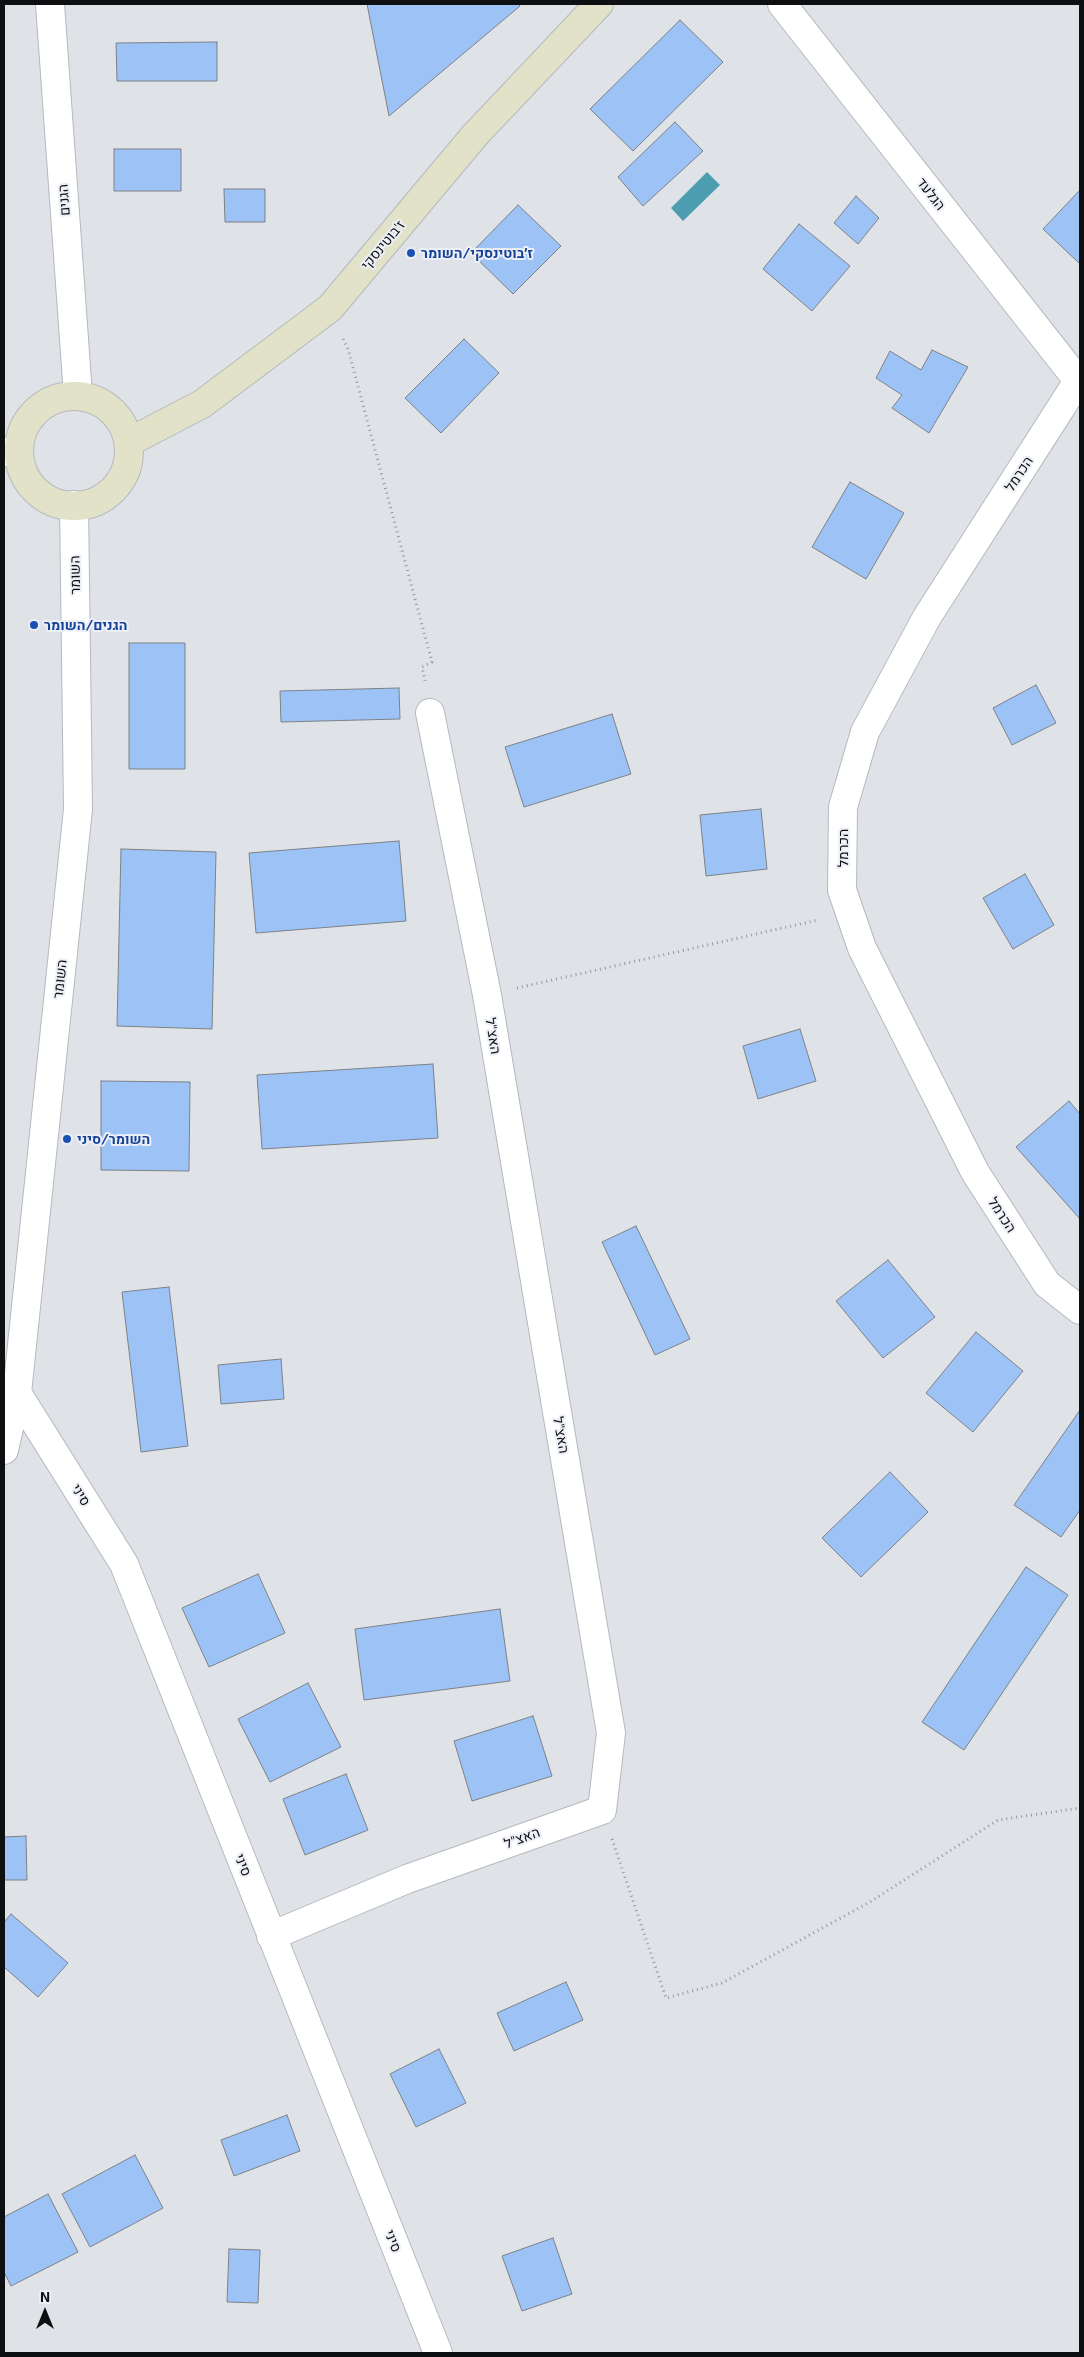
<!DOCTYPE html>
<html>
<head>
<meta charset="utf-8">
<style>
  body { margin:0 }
  #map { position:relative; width:1084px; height:2357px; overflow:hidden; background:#dfe3e8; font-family:"Exo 2",sans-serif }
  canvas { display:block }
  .frame { position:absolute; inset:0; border:5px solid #0e0f11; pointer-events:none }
  .north { position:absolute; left:20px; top:2287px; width:50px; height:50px; -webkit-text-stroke:4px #ecf0f6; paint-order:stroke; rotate:0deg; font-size:14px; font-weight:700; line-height:20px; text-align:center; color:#0e0f11 }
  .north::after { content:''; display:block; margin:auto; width:18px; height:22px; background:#0e0f11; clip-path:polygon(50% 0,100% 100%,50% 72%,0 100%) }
</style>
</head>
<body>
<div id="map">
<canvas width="1084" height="2357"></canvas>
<div class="frame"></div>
<div class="north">N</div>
</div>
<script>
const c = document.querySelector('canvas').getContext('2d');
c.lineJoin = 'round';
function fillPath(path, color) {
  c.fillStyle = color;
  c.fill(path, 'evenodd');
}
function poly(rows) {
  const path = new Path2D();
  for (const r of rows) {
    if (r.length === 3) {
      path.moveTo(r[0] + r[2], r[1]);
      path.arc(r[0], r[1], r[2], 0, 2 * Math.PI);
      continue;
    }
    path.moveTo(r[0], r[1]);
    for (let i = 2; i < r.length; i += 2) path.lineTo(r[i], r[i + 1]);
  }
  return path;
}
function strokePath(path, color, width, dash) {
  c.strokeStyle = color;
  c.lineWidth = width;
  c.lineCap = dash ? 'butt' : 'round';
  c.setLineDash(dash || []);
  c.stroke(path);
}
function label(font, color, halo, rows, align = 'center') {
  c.font = font + ' "Exo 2",Heebo,sans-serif';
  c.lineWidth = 4;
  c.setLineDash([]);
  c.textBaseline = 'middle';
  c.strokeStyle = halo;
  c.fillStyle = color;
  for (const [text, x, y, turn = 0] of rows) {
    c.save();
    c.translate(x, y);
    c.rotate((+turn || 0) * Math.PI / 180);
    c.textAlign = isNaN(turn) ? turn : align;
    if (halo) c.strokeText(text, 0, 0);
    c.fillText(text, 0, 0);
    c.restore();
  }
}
const water = poly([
  [707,172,720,185,683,221,671,208]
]);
const building = poly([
  [367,4,519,4,520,6,389,116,367,4],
  [680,20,723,62,633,151,590,109,680,20],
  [217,42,217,81,117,81,116,43,217,42],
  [675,122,703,151,643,206,618,177,675,122],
  [114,149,181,149,181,191,114,191,114,149],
  [224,189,265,189,265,222,225,222,224,189],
  [1080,190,1080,264,1043,229,1080,190],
  [856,196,879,218,858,244,834,223,856,196],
  [518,205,561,246,513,294,471,253,518,205],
  [799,224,850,266,812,311,763,269,799,224],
  [464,339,499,373,441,433,405,398,464,339],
  [932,350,968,367,929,433,892,408,902,395,876,378,890,351,921,370,932,350],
  [850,482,904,513,866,579,812,547,850,482],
  [129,643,185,643,185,769,129,769,129,643],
  [1036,685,1056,723,1012,745,993,708,1036,685],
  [399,688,400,719,281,722,280,691,399,688],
  [612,714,631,774,524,807,505,747,612,714],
  [761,809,767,869,706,876,700,815,761,809],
  [399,841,406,921,256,933,249,853,399,841],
  [121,849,216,852,212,1029,117,1026,121,849],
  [1025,874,1054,925,1013,949,983,898,1025,874],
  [800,1029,816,1081,758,1099,743,1046,800,1029],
  [433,1064,438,1138,262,1149,257,1075,433,1064],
  [101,1081,190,1082,189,1171,101,1170,101,1081],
  [1069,1101,1080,1114,1080,1219,1016,1147,1069,1101],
  [636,1226,690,1339,655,1355,602,1242,636,1226],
  [888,1260,935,1317,883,1358,836,1301,888,1260],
  [169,1287,188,1446,141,1452,122,1292,169,1287],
  [976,1332,1023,1371,973,1432,926,1393,976,1332],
  [281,1359,284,1399,221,1404,218,1365,281,1359],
  [1080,1410,1080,1510,1061,1537,1014,1505,1080,1410],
  [890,1472,928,1512,861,1577,822,1538,890,1472],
  [1026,1567,1068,1595,964,1750,922,1722,1026,1567],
  [258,1574,285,1633,209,1667,182,1608,258,1574],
  [500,1609,510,1681,364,1700,355,1629,500,1609],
  [308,1683,341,1747,270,1782,238,1719,308,1683],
  [533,1716,552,1776,472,1801,454,1741,533,1716],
  [346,1774,368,1830,305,1855,283,1799,346,1774],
  [26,1836,27,1880,4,1880,4,1837,26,1836],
  [11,1914,68,1963,38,1997,4,1967,4,1922,11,1914],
  [566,1982,583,2020,514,2051,497,2013,566,1982],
  [439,2049,466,2103,416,2127,390,2074,439,2049],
  [287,2115,300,2151,234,2176,221,2140,287,2115],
  [135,2155,163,2208,90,2247,62,2194,135,2155],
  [48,2194,78,2252,11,2286,4,2272,4,2217,48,2194],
  [553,2238,572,2294,522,2311,502,2256,553,2238],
  [229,2249,260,2250,258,2303,227,2302,229,2249]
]);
const path = poly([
  [343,339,348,349,432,662,422,667,425,681],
  [517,988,818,920],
  [612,1839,666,1998,722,1983,870,1902,998,1820,1080,1808]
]);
const street = poly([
  [50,4,78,395],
  [782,4,1080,383],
  [1078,381,927,617,865,732,843,807,842,890,862,948,975,1172,1047,1284,1080,1310],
  [4,452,19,451],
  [17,1393,124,1564,438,2353],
  [4,1450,17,1393,78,809,74,505],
  [271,1936,407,1879,602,1810,611,1733,487,995,430,713]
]);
const secondary = poly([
  [74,451,55],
  [129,442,202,404,330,308,475,135,599,4]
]);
const markers = [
  [411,253,5,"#1a4fb4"],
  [34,625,5,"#1a4fb4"],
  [67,1139,5,"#1a4fb4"]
];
const streetNames = [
  ["הגלעד",931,194,52],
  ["הגנים",64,200,-94],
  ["ז'בוטינסקי",383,245,-50],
  ["הכרמל",1019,474,-57],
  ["השומר",75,575,-91],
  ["הכרמל",843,848,-90],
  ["השומר",60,979,-84],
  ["האצ\"ל",493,1036,81],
  ["הכרמל",1002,1215,57],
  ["האצ\"ל",561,1435,80],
  ["סיני",81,1495,58],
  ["האצ\"ל",522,1838,-20],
  ["סיני",243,1865,68],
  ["סיני",393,2241,68]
];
const transitNames = [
  ["ז׳בוטינסקי/השומר",421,253],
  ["הגנים/השומר",44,625],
  ["השומר/סיני",77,1139]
];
fillPath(water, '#4d9db0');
fillPath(building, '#9dc2f5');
strokePath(building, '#7d8186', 1);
strokePath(street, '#b5b9be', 30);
strokePath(secondary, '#b5b9be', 30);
strokePath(path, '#95989c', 3, [1, 4]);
strokePath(street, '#fff', 28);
strokePath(secondary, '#e2e2c8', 28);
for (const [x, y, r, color] of markers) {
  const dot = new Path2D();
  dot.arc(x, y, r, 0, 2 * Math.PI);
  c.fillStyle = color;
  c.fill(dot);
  strokePath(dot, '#ecf0f6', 2);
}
label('14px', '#0e0f11', '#ecf0f6', streetNames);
label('bold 14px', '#164399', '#ecf0f6', transitNames, 'left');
</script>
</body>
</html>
